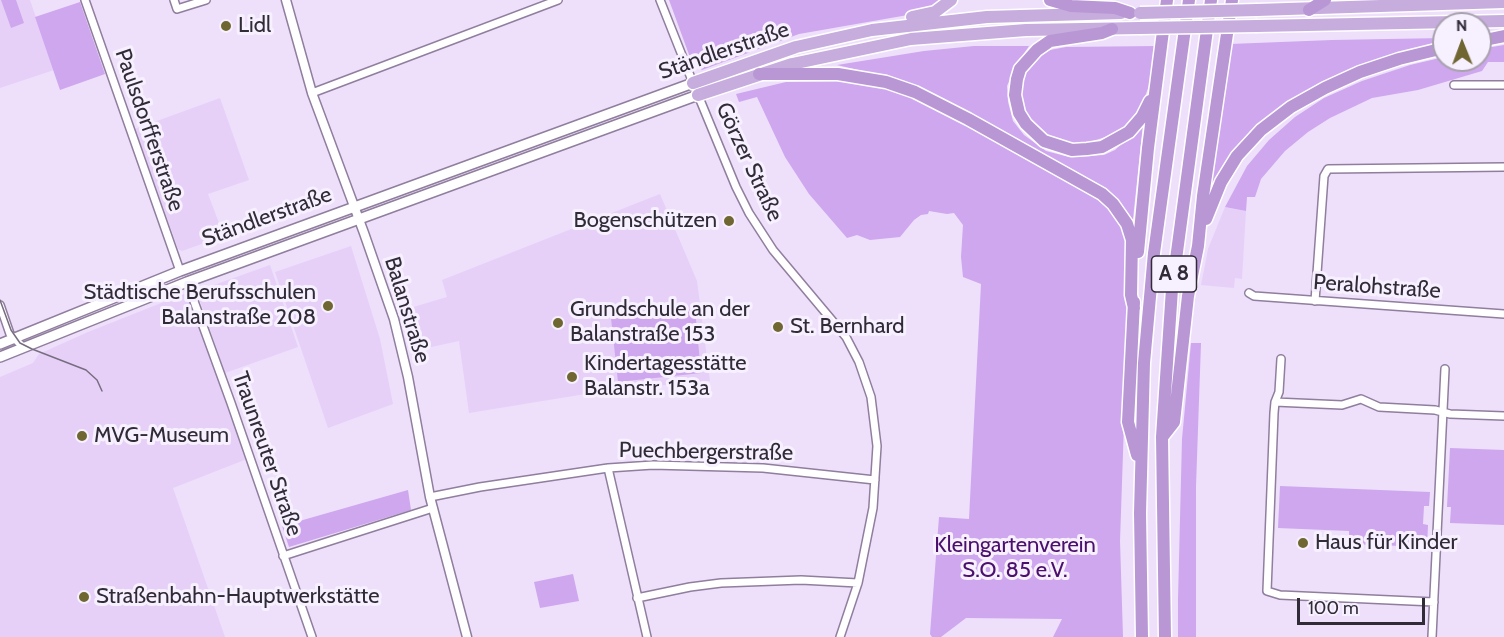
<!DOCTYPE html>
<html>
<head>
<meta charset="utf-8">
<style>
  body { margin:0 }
  #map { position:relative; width:1504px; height:637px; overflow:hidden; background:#eedffb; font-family:Cabin,sans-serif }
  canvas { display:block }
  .north { position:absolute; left:1432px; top:12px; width:60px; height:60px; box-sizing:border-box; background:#f7f0fe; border:2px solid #a8a1ae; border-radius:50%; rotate:359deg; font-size:16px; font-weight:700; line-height:24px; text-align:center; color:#312a37 }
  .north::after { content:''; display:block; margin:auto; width:21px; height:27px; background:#6f6632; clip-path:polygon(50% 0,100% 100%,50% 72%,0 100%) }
  .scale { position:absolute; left:1297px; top:598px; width:128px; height:27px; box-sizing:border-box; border:3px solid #312a37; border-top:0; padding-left:8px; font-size:18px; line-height:21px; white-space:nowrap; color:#312a37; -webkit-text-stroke:4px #f7f0fe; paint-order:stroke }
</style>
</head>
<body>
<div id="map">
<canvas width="1504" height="637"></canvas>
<div class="north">N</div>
<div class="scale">100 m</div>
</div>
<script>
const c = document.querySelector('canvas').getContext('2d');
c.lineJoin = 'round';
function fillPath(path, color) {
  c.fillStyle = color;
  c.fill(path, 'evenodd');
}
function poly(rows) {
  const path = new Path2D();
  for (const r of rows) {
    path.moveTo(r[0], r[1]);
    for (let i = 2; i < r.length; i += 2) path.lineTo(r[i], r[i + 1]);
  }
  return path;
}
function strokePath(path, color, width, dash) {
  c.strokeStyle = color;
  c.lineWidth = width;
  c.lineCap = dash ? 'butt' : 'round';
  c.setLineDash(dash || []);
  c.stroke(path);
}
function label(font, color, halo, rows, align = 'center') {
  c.font = font + ' Cabin,sans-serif';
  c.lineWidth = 6;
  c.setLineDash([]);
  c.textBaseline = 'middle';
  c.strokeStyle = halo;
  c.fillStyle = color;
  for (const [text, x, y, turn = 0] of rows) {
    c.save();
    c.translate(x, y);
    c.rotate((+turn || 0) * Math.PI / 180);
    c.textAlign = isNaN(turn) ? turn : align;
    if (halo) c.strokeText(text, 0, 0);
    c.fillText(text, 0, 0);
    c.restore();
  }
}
const built = poly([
  [0,0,30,0,54,70,0,88],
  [220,98,249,180,208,194,224,236,182,251,178,249,135,129],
  [660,194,697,281,710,381,610,390,469,413,459,341,422,349,410,308,447,297,442,280],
  [1225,207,1246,211,1242,279,1235,278,1234,288,1201,285,1208,249],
  [351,246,380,339,393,404,328,428,275,272],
  [270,265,298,347,225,373,198,295,200,290],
  [189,292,247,459,173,488,225,637,0,637,0,377,33,363,39,354,88,332]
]);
const green = poly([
  [1,0,16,0,24,23,11,28],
  [669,0,944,0,925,12,799,34,702,70,691,60],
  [80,2,105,74,60,90,35,17],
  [1444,38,1444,42,1392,55,1357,67,1301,94,1266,118,1245,139,1226,161,1213,186,1210,186,1230,44,1332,40],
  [1504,45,1504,62,1488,62,1482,71,1418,90,1372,98,1330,118,1308,132,1285,151,1261,179,1255,197,1247,197,1246,211,1225,207,1247,166,1269,140,1295,117,1324,98,1362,81,1410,65,1444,57,1444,60,1480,60,1480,49],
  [974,46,1029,46,1014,69,1007,86,1008,102,1013,121,1024,135,1046,151,1069,157,1104,155,1115,150,1143,124,1133,219,1130,219,1127,213,1109,193,1094,183,888,77,837,65,924,51],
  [1157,46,1151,80,1139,113,1128,124,1112,135,1086,143,1068,144,1049,137,1041,131,1032,123,1024,109,1021,87,1025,74,1041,55,1050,50,1066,47],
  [857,81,885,87,913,97,969,125,1090,193,1107,205,1123,228,1128,244,1128,306,1120,541,1123,637,1053,637,1062,619,966,618,941,637,932,637,930,634,939,517,969,519,981,284,963,277,961,257,963,225,954,213,947,214,929,211,928,214,921,215,914,220,900,237,870,240,857,235,847,238,809,194,785,157,757,97,739,102,736,94,786,82],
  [695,309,701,373,618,382,611,318],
  [1191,343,1201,343,1196,486,1196,637,1178,637,1178,599,1182,439],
  [1450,448,1504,450,1504,525,1450,523,1451,507,1447,507],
  [1280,486,1430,492,1429,506,1424,506,1423,524,1428,525,1427,547,1349,544,1349,531,1278,528],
  [408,490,411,510,289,547,282,526],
  [573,574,579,601,540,608,534,582]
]);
const minor = poly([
  [85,0,180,271],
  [174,0,177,9,206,0],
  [660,0,693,83],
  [1454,85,1504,85],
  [312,93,558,0],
  [698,95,736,187,749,213,773,250,846,337,859,362,871,397,877,446,873,508,858,583,840,637],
  [187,282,231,403,312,637],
  [1249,293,1254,296,1504,314],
  [1315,301,1324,176,1328,169,1504,167],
  [0,305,10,334,23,347],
  [1281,359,1279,392,1275,402,1274,413,1267,591,1280,595,1434,602],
  [1275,402,1342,405,1361,399,1379,407,1435,410,1450,414,1504,416],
  [608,468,647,637],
  [430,497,480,487,608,468,653,465,763,468,875,480],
  [283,556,433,508],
  [637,598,690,587,721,583,801,580,858,583],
  [1432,637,1445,369]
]);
const tertiary = poly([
  [286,0,312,93,364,233,394,319,408,377,430,497,467,637]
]);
const secondary = poly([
  [0,344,180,271,693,83],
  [0,357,187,282,698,95]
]);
const trunk = poly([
  [1257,10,1504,2],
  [912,17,935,12,951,0],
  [1257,26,1504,21],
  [693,83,796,47,872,30,987,17,1121,13],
  [698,95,792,64,911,39,1026,30,1140,28]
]);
const motorway = poly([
  [1050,0,1071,6,1115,8,1130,13],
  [1309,10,1325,0],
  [1112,29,1102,33,1050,41,1037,50,1020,69,1017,79,1015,95,1019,113,1026,124,1044,141,1072,150,1087,149,1102,147,1129,132,1142,117,1150,101],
  [1480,41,1504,36],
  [759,74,838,74,886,82,915,92,968,119,1102,194,1113,204,1127,224,1132,240,1131,295,1134,308],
  [1206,219,1221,182,1237,156,1261,130,1291,107,1325,88,1360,72,1399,59,1444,48],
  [1138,252,1148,148,1167,0],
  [1134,302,1128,422,1137,455],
  [1163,436,1174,422,1188,296,1198,246,1203,196,1232,0],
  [1142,637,1140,513,1144,363,1154,253,1189,0],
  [1165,637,1162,437,1172,289,1211,0]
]);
const tram = poly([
  [0,300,11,330,20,343,32,349,86,370,97,380,102,391]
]);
const trunkBridge = poly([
  [1140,13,1257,10],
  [1140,28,1257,26]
]);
const markers = [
  [226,26,6,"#6f6632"],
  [729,221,6,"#6f6632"],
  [328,306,6,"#6f6632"],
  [558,323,6,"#6f6632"],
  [778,327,6,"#6f6632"],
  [572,377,6,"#6f6632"],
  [82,436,6,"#6f6632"],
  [1303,543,6,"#6f6632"],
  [84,597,6,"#6f6632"]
];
const shields = [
  [1174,274,45]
];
const shieldNames = [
  ["A 8",1174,274]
];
const poiNames = [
  ["Lidl",238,26],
  ["Bogenschützen",717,221,"right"],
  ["Städtische Berufsschulen",316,293,"right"],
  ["Balanstraße 208",316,318,"right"],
  ["Grundschule an der",570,310],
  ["Balanstraße 153",570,335],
  ["St. Bernhard",790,327],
  ["Kindertagesstätte",584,364],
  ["Balanstr. 153a",584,389],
  ["MVG-Museum",94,436],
  ["Haus für Kinder",1315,543],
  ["Straßenbahn-Hauptwerkstätte",96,597]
];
const streetNames = [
  ["Ständlerstraße",724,51,-19],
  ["Paulsdorfferstraße",149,130,71],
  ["Görzer Straße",749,162,65],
  ["Ständlerstraße",267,217,-20],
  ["Peralohstraße",1377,287,4],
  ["Balanstraße",407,310,73],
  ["Puechbergerstraße",706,452,1],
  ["Traunreuter Straße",267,454,71]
];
const parkNames = [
  ["Kleingartenverein",1015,546],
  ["S.O. 85 e.V.",1015,571]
];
fillPath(built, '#e6d0f8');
fillPath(green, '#cea7ee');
strokePath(minor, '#8f7e9d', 10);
strokePath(tertiary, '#8f7e9d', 11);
strokePath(secondary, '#8f7e9d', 12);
strokePath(trunk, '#fff', 15);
strokePath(motorway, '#fff', 15);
strokePath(minor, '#fff', 7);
strokePath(tertiary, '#fff', 8);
strokePath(secondary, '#fff', 9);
strokePath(trunk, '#c7acde', 12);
strokePath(motorway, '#b997d5', 12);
strokePath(tram, '#776d80', 1.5);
strokePath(trunkBridge, '#fff', 15, []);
strokePath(trunkBridge, '#c7acde', 12);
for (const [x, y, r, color] of markers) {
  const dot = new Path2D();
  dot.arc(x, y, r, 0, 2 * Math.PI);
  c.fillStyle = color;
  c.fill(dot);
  strokePath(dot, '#f7f0fe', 2);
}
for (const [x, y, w] of shields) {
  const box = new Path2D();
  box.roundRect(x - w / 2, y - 18, w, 36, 4.5);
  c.fillStyle = '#f7f0fe';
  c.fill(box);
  strokePath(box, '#312a37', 1.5);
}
label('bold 21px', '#312a37', null, shieldNames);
label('22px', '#312a37', '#f7f0fe', poiNames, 'left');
label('22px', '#312a37', '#f7f0fe', streetNames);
label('22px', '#4b0f6c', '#f7f0fe', parkNames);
</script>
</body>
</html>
